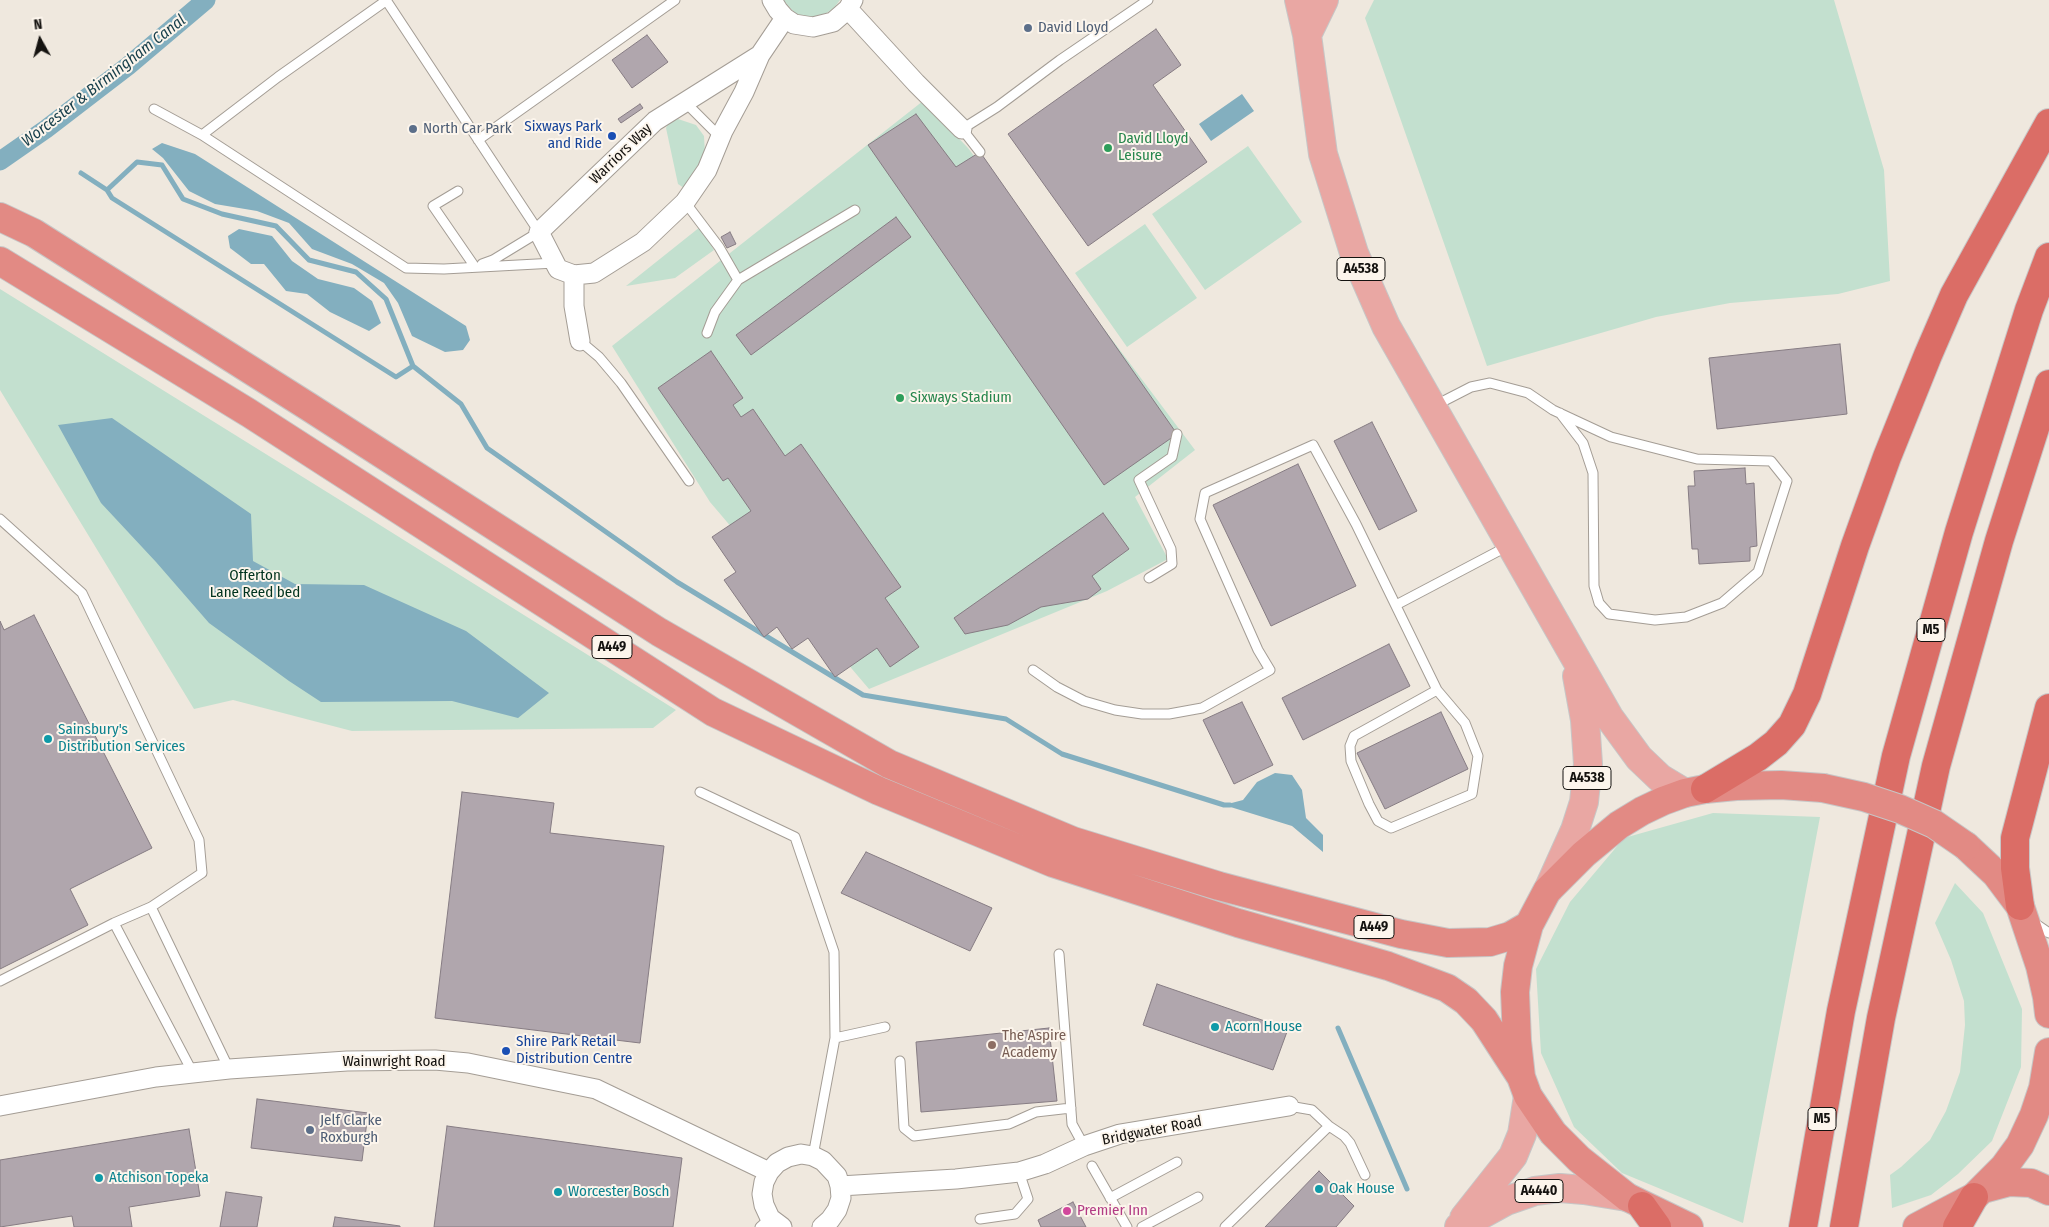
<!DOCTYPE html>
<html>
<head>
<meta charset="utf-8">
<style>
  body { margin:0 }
  #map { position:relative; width:2049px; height:1227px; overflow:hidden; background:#efe8de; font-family:"Fira Sans Condensed",sans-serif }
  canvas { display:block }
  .north { position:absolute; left:15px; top:15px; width:50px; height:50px; -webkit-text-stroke:4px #fcf5ec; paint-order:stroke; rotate:353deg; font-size:14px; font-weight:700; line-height:20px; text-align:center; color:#151310 }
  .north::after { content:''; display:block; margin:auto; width:18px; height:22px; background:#151310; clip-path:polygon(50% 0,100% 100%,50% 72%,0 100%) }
</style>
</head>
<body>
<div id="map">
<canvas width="2049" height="1227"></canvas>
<div class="north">N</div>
</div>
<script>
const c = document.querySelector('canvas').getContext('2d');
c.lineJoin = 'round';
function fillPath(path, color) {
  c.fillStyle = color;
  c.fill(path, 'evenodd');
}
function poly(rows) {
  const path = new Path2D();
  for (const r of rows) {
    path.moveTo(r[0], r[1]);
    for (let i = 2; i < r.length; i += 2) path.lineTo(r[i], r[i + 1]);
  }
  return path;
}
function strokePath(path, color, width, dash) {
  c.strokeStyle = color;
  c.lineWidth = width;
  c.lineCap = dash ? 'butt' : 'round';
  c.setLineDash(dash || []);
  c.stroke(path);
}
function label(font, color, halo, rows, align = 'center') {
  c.font = font + ' "Fira Sans Condensed",sans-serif';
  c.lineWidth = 4;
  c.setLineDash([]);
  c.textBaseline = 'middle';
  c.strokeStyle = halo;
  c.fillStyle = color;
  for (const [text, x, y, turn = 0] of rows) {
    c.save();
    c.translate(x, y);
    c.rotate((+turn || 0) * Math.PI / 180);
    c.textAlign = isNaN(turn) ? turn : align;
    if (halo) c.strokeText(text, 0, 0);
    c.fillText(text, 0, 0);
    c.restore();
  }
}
const green = poly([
  [783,0,840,0,834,8,825,14,815,17,805,17,795,13],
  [1374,0,1834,0,1884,170,1890,281,1838,294,1730,303,1656,317,1487,366,1365,18],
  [923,101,968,148,1195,450,1135,497,1168,559,1107,591,869,689,710,502,612,346],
  [678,119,696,125,704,136,705,154,684,188,678,184,666,128,669,122],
  [1248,146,1302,222,1205,290,1152,214],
  [1145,224,1197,298,1127,347,1075,273],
  [700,227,714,250,675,278,626,286],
  [0,289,335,497,676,710,653,728,352,731,233,700,194,709,0,390],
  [1713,813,1820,817,1743,1223,1622,1173,1574,1127,1541,1053,1536,969,1570,902,1624,838],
  [1955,883,1983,913,2022,1009,2021,1067,1992,1141,1958,1174,1931,1195,1892,1208,1890,1175,1901,1167,1930,1140,1946,1111,1960,1072,1965,1025,1964,1001,1951,960,1935,923]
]);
const water = poly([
  [1242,94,1254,111,1211,141,1199,124],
  [162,143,195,154,466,326,470,340,463,350,445,352,412,336,398,303,384,283,352,264,312,249,289,223,257,211,215,204,189,191,163,158,152,149],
  [239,229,272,236,292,261,318,279,354,288,372,301,381,323,369,331,330,312,307,294,286,291,264,264,251,264,230,248,228,236],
  [112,418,251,514,253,561,295,584,364,585,466,631,549,693,518,718,452,701,321,702,289,681,209,623,156,562,101,503,58,425],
  [1275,773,1292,775,1302,790,1306,818,1323,835,1323,852,1292,826,1224,805,1243,800,1257,782]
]);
const stream = poly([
  [81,173,107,190,137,162,162,165,183,199,222,214,276,226,309,260,356,272,386,299,413,366,461,404,487,448,677,582,863,695,1006,719,1062,754,1224,805,1230,805],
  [107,190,112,198,396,377,413,366],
  [1338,1028,1407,1189]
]);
const canal = poly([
  [0,161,46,129,128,66,206,0]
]);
const building = poly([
  [1156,29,1181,65,1153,85,1207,162,1088,246,1008,134,1156,29],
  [647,35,668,62,632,88,612,60,647,35],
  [640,104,643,108,621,123,618,119,640,104],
  [916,114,956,167,980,152,1177,434,1104,485,868,145,916,114],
  [896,217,911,237,751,355,736,335,896,217],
  [730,232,736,244,727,248,721,237,730,232],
  [1840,344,1847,414,1717,429,1709,358,1840,344],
  [711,351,743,398,733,405,741,417,753,409,785,456,801,444,901,587,885,598,919,647,890,667,877,648,835,677,808,638,792,649,777,627,764,637,724,580,736,572,712,537,751,511,728,478,723,481,658,388,711,351],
  [1372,422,1417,511,1379,530,1334,441,1372,422],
  [1298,464,1356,586,1271,626,1213,505,1298,464],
  [1745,468,1746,484,1754,483,1757,546,1750,547,1750,561,1699,564,1698,549,1692,549,1688,486,1695,486,1694,471,1745,468],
  [1103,513,1129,549,1092,576,1101,589,1088,599,1041,607,1008,625,965,634,954,618,1103,513],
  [34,615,152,848,70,889,88,925,0,969,0,621,4,630,34,615],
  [1389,644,1410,686,1303,740,1282,698,1389,644],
  [1242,702,1273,765,1234,784,1203,720,1242,702],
  [1441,712,1468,769,1385,809,1357,753,1441,712],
  [462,792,554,803,550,833,664,846,640,1043,435,1018,462,792],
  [866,852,992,908,970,951,841,893,866,852],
  [1157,984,1288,1029,1273,1070,1143,1025,1157,984],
  [1049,1028,1057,1101,921,1112,916,1042,1049,1028],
  [257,1099,368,1113,362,1161,251,1148,257,1099],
  [447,1126,682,1158,673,1227,434,1227,447,1126],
  [189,1129,200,1196,129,1207,132,1227,74,1227,72,1216,0,1227,0,1160,189,1129],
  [1319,1171,1354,1206,1336,1227,1265,1227,1319,1171],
  [226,1192,262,1197,257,1227,220,1227,226,1192],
  [1073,1202,1086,1227,1041,1227,1038,1220,1073,1202],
  [335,1217,400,1226,400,1227,333,1227,335,1217]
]);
const service = poly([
  [386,0,539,232,493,260,482,264],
  [685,102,720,137],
  [154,109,202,135,406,268,444,269,555,263],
  [202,135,278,77,387,0],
  [478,140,675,0],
  [980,152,962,129,997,107,1060,60,1148,0],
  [458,191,433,206,475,267],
  [685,202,719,247,738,280,715,312,707,333],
  [738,280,855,210],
  [580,341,599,357,621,383,689,481],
  [1434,406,1471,387,1490,383,1528,393,1553,410,1611,437,1697,459,1771,461,1787,481,1758,572,1722,603,1686,617,1655,620,1609,614,1599,603,1594,586,1593,473,1583,443,1560,413],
  [0,519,82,593,199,840,202,873,151,907,114,923,0,981],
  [1149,578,1172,564,1171,549,1139,480,1172,457,1177,434],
  [1396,605,1508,546],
  [1033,670,1057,687,1084,701,1115,710,1142,714,1169,714,1202,708,1270,670,1258,650,1200,519,1205,493,1313,445,1356,524,1437,690,1465,723,1478,756,1472,794,1391,828,1378,821,1369,804,1351,761,1350,746,1354,736,1437,690],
  [700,792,795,837,834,952,835,1038,813,1156],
  [151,907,229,1069],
  [2033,922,2049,933],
  [114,923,193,1073],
  [1059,954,1072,1124,1084,1146],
  [835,1038,885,1027],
  [900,1061,904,1128,914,1136,1009,1124,1036,1112,1071,1108],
  [1289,1106,1312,1110,1329,1126,1344,1136,1350,1143,1365,1175],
  [1092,1166,1127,1227],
  [1110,1198,1177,1162],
  [980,1219,1015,1214,1028,1199,1019,1172],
  [760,1227,770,1218],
  [1142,1227,1198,1197],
  [1225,1227,1329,1126]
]);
const minor = poly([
  [772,0,778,10,785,18,794,24,813,27,833,22,848,9,853,0],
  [848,9,916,83,962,129],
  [760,55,655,121,539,232,558,269,574,275,594,273,643,242,685,202,707,170,723,131,744,92,760,55,785,18],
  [574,275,574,306,580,341],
  [0,1106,156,1077,229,1069,347,1061,435,1060,468,1063,596,1089,769,1172],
  [840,1186,956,1179,1019,1172,1045,1164,1084,1146,1120,1134,1289,1106],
  [782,1227,770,1218,764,1205,762,1194,764,1182,769,1172,777,1163,788,1157,801,1154,813,1156,823,1161,837,1176,840,1186,841,1198,837,1210,830,1220,822,1227]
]);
const primary = poly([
  [1299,0,1307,35,1323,154,1354,253,1386,326,1609,717,1639,758,1660,778,1685,793],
  [1307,35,1324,0],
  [1548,890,1575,830,1584,802,1588,764,1585,720,1577,676],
  [1464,1218,1513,1156,1522,1134,1528,1096],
  [1459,1227,1506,1201,1535,1191,1560,1188,1584,1190,1627,1197]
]);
const trunk = poly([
  [0,217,34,233,309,407,659,632,889,764,1073,841,1219,886,1401,934,1448,943,1490,942,1510,936,1529,925],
  [0,261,249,413,713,712,879,791,1053,863,1238,923,1388,966,1447,988,1466,1001,1484,1020,1521,1077],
  [1966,846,1996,874,2020,906,2040,966,2047,997,2049,1014],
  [1983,1189,2009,1182,2031,1183,2049,1191],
  [1689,1227,1627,1197,1579,1159,1553,1133,1528,1096,1521,1077,1517,1041,1515,992,1518,966,1529,925,1547,891,1584,854,1619,825,1642,811,1663,801,1685,793,1705,789,1736,786,1781,785,1823,788],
  [1917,1227,1974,1197,2004,1167,2020,1145,2034,1115,2043,1088,2049,1052]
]);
const motorway = poly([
  [1705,789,1758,757,1776,743,1792,725,1807,694,1855,546,1887,457,1928,355,1954,295,2049,123],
  [2020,906,2015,868,2015,838,2049,708],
  [1642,1206,1657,1227],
  [1803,1227,1841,1011,1896,756,1959,532,2029,310,2049,257],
  [1844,1227,1881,1018,1936,766,1999,541,2049,384],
  [1957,1227,1974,1197]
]);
const trunkBridge = poly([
  [1823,788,1864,797,1900,809,1934,824,1966,846]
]);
const markers = [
  [1028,28,5,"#5c6f8a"],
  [413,129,5,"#5c6f8a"],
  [612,136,5,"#1a4fb4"],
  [1108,148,5,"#2e9e5b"],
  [900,398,5,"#2e9e5b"],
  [48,739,5,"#0f9aa8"],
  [1215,1027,5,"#0f9aa8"],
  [992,1045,5,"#8d6e63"],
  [506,1051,5,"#1a4fb4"],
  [310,1130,5,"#5c6f8a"],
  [99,1178,5,"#0f9aa8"],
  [1319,1189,5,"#0f9aa8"],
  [558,1192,5,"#0f9aa8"],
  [1067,1211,5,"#d1479c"]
];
const shields = [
  [1361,269,48],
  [1931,630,28],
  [612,647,40],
  [1587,778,48],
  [1374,927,40],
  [1822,1119,28],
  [1539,1191,48]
];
const shieldNames = [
  ["A4538",1361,269],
  ["M5",1931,630],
  ["A449",612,647],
  ["A4538",1587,778],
  ["A449",1374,927],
  ["M5",1822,1119],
  ["A4440",1539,1191]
];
const serviceNames = [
  ["David Lloyd",1038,28],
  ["North Car Park",423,129],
  ["Jelf Clarke",320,1121],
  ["Roxburgh",320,1138]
];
const transitNames = [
  ["Sixways Park",602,127],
  ["and Ride",602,144],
  ["Shire Park Retail",516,1042,"left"],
  ["Distribution Centre",516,1059,"left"]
];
const leisureNames = [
  ["David Lloyd",1118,139],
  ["Leisure",1118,156],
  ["Sixways Stadium",910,398]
];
const streetNames = [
  ["Warriors Way",621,154,-44],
  ["Wainwright Road",394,1062],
  ["Bridgwater Road",1152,1131,-11]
];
const parkNames = [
  ["Offerton",255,576],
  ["Lane Reed bed",255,593]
];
const cultureNames = [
  ["Sainsbury's",58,730],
  ["Distribution Services",58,747],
  ["Acorn House",1225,1027],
  ["Atchison Topeka",109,1178],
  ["Oak House",1329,1189],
  ["Worcester Bosch",568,1192]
];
const educationNames = [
  ["The Aspire",1002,1036],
  ["Academy",1002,1053]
];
const hotelNames = [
  ["Premier Inn",1077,1211]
];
const waterNames = [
  ["Worcester & Birmingham Canal",104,81,-38]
];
fillPath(green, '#c3e0cf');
fillPath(water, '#83afbf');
strokePath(stream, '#83afbf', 5);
strokePath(canal, '#83afbf', 19);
fillPath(building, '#b0a6ad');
strokePath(building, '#867c83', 1);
strokePath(service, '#a49d95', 11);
strokePath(minor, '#a49d95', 21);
strokePath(primary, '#c7c6c6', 30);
strokePath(trunk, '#c7c6c6', 30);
strokePath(motorway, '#c7c6c6', 30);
strokePath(service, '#fff', 9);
strokePath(minor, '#fff', 19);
strokePath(primary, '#e9a7a3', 28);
strokePath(trunk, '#e28a84', 28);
strokePath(motorway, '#db6d66', 28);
strokePath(trunkBridge, '#c7c6c6', 30, []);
strokePath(trunkBridge, '#e28a84', 28);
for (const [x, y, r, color] of markers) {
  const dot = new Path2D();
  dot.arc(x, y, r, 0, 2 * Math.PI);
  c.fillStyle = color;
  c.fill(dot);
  strokePath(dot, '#fcf5ec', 2);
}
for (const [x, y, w] of shields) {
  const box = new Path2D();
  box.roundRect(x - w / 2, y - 11.5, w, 23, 4);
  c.fillStyle = '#fcf5ec';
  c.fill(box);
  strokePath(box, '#151310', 1);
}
label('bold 14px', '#151310', null, shieldNames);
label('15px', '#4e5e75', '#fcf5ec', serviceNames, 'left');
label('15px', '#164399', '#fcf5ec', transitNames, 'right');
label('15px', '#27864d', '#fcf5ec', leisureNames, 'left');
label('15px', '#151310', '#fcf5ec', streetNames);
label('15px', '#00331e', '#fcf5ec', parkNames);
label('15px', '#0d838f', '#fcf5ec', cultureNames, 'left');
label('15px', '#785e54', '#fcf5ec', educationNames, 'left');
label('15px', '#b23c85', '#fcf5ec', hotelNames, 'left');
label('italic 16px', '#173f4b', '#fcf5ec', waterNames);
</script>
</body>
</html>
